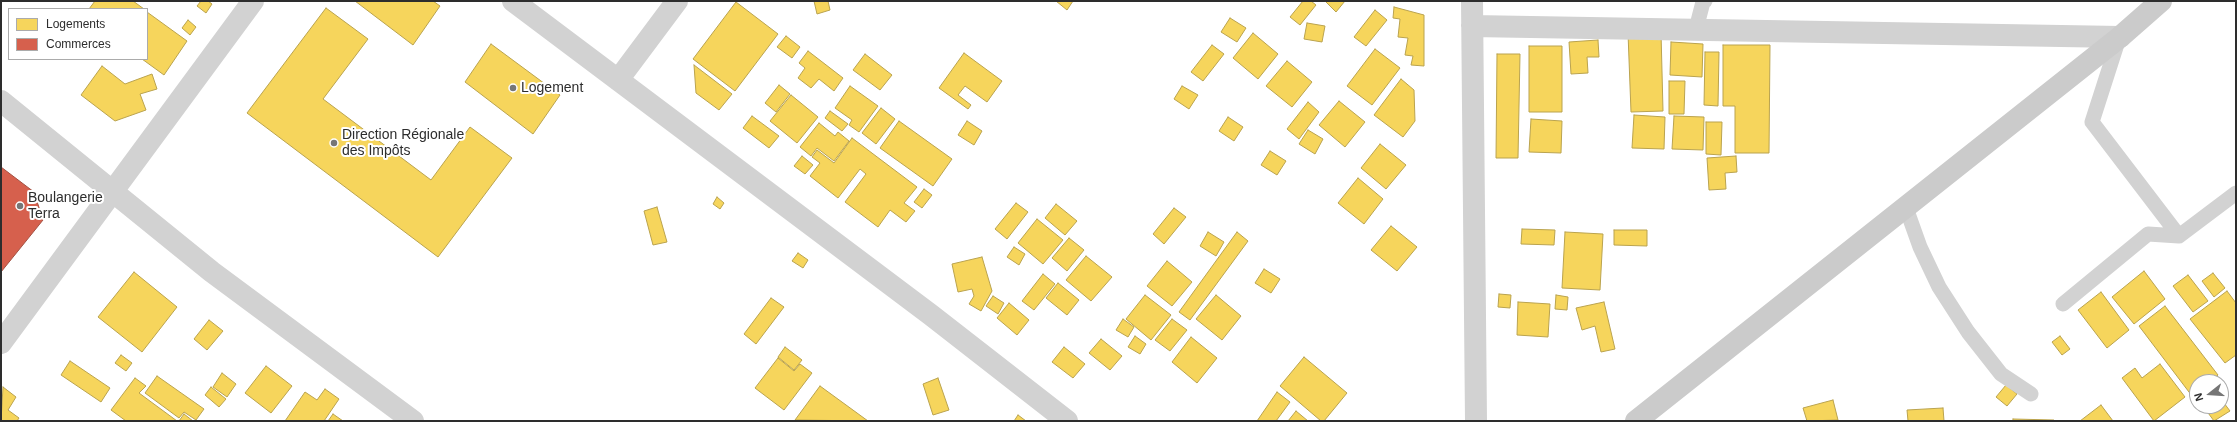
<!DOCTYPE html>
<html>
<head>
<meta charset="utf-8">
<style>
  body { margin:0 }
  #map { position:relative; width:2237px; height:422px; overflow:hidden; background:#fff; font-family:Helvetica,sans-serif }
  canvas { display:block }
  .frame { position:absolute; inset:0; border:2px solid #2d2d2d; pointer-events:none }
  .legend { position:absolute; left:8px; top:8px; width:140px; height:52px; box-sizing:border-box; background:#fff; border:1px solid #ababab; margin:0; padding:5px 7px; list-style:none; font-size:12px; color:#2d2d2d }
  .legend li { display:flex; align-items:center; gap:8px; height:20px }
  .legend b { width:20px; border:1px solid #ababab }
  .north { position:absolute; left:2189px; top:374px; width:40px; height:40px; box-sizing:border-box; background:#fff; border:1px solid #ababab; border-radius:50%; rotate:253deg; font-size:11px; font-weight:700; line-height:16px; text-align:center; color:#2d2d2d }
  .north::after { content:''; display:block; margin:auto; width:14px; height:18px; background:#767676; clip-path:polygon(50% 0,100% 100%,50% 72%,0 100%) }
</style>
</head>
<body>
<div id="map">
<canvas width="2237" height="422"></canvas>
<div class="frame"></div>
<ul class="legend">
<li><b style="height:11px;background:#f6d55c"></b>Logements</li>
<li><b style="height:11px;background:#d6604d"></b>Commerces</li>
</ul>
<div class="north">N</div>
</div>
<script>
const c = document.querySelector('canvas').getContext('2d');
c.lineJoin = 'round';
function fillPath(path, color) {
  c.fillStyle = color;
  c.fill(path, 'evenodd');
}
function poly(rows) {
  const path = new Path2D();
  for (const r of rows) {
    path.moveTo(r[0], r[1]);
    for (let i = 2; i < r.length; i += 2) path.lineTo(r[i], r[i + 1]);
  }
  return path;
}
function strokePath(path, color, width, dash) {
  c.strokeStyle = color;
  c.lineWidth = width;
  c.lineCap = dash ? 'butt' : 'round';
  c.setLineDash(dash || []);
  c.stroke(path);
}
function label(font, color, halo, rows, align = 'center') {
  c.font = font + ' Helvetica,sans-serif';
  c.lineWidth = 4;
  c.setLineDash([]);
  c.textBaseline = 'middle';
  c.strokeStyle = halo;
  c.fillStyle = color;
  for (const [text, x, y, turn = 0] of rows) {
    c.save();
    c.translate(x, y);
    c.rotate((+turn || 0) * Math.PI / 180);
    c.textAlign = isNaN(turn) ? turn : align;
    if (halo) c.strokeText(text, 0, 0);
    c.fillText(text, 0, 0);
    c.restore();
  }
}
const homes = poly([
  [95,1,133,1,144,9,89,9,95,1],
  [201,1,208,1,212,4,206,13,197,6,201,1],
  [355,1,433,1,440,6,413,45,355,1],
  [814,1,828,1,830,10,817,14,814,1],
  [1056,1,1073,1,1067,10,1056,1],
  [1303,1,1311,1,1316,5,1300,25,1290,17,1303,1],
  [1325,1,1345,1,1336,12,1325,1],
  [736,2,778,34,735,91,693,59,736,2],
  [1394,7,1424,15,1424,66,1411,65,1413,56,1405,55,1408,38,1398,37,1400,19,1393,18,1394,7],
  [326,8,368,39,323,99,431,180,470,127,512,158,438,257,247,113,326,8],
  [1375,10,1387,20,1366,46,1354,37,1375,10],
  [147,12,187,41,164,75,142,59,147,59,147,12],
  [1230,18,1246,28,1237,42,1221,32,1230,18],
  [188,20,196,27,190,35,182,28,188,20],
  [1307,23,1325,26,1322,42,1304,39,1307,23],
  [1661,32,1663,111,1631,112,1628,33,1661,32],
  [1253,33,1278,54,1258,79,1233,58,1253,33],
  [786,36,800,47,792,58,777,47,786,36],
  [1598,40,1599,57,1587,57,1588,73,1571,74,1569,42,1598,40],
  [1671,42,1703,44,1702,77,1670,75,1671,42],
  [491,44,560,95,533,134,465,82,491,44],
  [1212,45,1224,54,1203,81,1191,72,1212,45],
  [1723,45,1770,45,1769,153,1735,153,1735,106,1723,106,1723,45],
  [1529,46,1562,46,1562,112,1529,112,1529,46],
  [1375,49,1400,68,1372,105,1347,86,1375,49],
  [808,51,843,78,834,91,819,79,811,88,798,78,805,68,799,63,808,51],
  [1705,52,1719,52,1718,106,1704,105,1705,52],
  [964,53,1002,81,987,102,965,86,958,95,971,105,968,109,939,88,964,53],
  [865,54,892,75,880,90,853,70,865,54],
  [1497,54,1520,54,1518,158,1496,158,1497,54],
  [1287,61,1312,82,1292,107,1266,86,1287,61],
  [694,65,732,94,719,110,696,93,694,65],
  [102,66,125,84,152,74,157,89,140,94,146,110,115,121,81,95,102,66],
  [1401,79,1414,90,1415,121,1403,137,1374,115,1401,79],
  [1669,81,1685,81,1684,114,1669,114,1669,81],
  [779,85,790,94,776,112,765,103,779,85],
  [850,86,878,106,859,132,849,125,852,120,835,108,850,86],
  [1182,86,1198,95,1189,109,1174,99,1182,86],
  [791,95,818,117,797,143,770,121,791,95],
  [1339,101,1365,122,1345,147,1319,125,1339,101],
  [1308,102,1319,112,1299,139,1287,129,1308,102],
  [881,108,895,119,876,144,862,133,881,108],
  [830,111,848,124,842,131,825,118,830,111],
  [1634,115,1665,117,1664,149,1632,148,1634,115],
  [752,116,779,136,769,148,743,128,752,116],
  [1674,116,1704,117,1703,150,1672,149,1674,116],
  [1228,117,1243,127,1234,141,1219,131,1228,117],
  [1531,119,1562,121,1561,153,1529,152,1531,119],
  [899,121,952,159,933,186,880,148,899,121],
  [967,121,982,131,974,145,958,135,967,121],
  [1706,122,1722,122,1721,155,1706,154,1706,122],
  [819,123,835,136,838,132,849,141,834,161,817,148,811,156,800,147,819,123],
  [1308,130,1323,139,1315,154,1299,144,1308,130],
  [852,138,917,187,904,203,915,211,906,222,890,210,878,227,845,202,866,174,860,169,838,198,810,176,820,163,812,157,817,150,834,163,852,138],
  [1380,144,1406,165,1386,189,1361,168,1380,144],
  [1270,151,1286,161,1277,175,1261,165,1270,151],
  [802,156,813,165,805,174,794,166,802,156],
  [1736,156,1737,172,1725,173,1726,189,1709,190,1707,158,1736,156],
  [1358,178,1383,199,1364,224,1338,203,1358,178],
  [924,189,932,195,922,208,914,202,924,189],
  [717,197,724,203,720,209,713,204,717,197],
  [1016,203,1028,212,1007,239,995,229,1016,203],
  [1056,204,1077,221,1065,235,1045,218,1056,204],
  [657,207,667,242,653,245,644,211,657,207],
  [1174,208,1186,217,1164,244,1153,234,1174,208],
  [1037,219,1063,240,1043,264,1018,243,1037,219],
  [1391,226,1417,247,1397,271,1371,250,1391,226],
  [1522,229,1555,230,1554,245,1521,244,1522,229],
  [1614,230,1647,230,1647,246,1614,245,1614,230],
  [1208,232,1224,242,1216,256,1200,246,1208,232],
  [1237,232,1248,241,1190,320,1179,312,1237,232],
  [1565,232,1603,234,1600,290,1562,288,1565,232],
  [1069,238,1084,250,1067,271,1052,258,1069,238],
  [1014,247,1025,254,1019,265,1007,257,1014,247],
  [798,253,808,260,803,268,792,261,798,253],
  [1086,256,1112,277,1091,301,1066,280,1086,256],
  [982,257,992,291,981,311,969,304,974,296,972,289,958,292,952,264,982,257],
  [1167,261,1192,282,1172,306,1147,286,1167,261],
  [1264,269,1280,279,1271,293,1255,283,1264,269],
  [2144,271,2165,299,2134,324,2112,297,2144,271],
  [134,272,177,307,142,352,98,317,134,272],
  [2213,273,2225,288,2214,297,2202,281,2213,273],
  [1043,274,1055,284,1034,310,1022,301,1043,274],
  [2188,275,2208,301,2193,312,2173,286,2188,275],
  [1058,283,1079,300,1067,315,1046,298,1058,283],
  [2227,291,2236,303,2236,355,2225,363,2190,319,2227,291],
  [2101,292,2129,330,2107,348,2078,310,2101,292],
  [1499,294,1511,295,1510,308,1498,307,1499,294],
  [1145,295,1171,315,1151,340,1126,319,1145,295],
  [1216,295,1241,316,1222,340,1196,319,1216,295],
  [1556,295,1568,297,1567,310,1555,309,1556,295],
  [993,296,1004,303,998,314,986,306,993,296],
  [771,298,784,307,756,344,744,334,771,298],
  [1518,302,1550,304,1548,337,1517,335,1518,302],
  [1604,302,1615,349,1601,352,1595,326,1582,330,1576,308,1604,302],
  [1009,303,1029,320,1017,335,997,318,1009,303],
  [2165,306,2218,375,2210,382,2197,382,2197,392,2192,396,2139,326,2165,306],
  [1123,319,1134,327,1128,337,1116,330,1123,319],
  [1172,319,1187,330,1170,351,1155,340,1172,319],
  [209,320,223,331,207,350,194,339,209,320],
  [1135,336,1146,344,1140,354,1128,347,1135,336],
  [2060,336,2070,349,2062,355,2052,342,2060,336],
  [1191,337,1217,358,1197,383,1172,362,1191,337],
  [1101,339,1122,356,1110,370,1089,353,1101,339],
  [785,347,802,360,794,370,778,357,785,347],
  [1064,347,1085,364,1073,378,1052,362,1064,347],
  [121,355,132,363,126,371,115,363,121,355],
  [1304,357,1347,393,1324,421,1321,421,1280,386,1304,357],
  [778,358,794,371,800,364,812,373,784,410,755,388,778,358],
  [70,361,110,388,101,402,61,375,70,361],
  [2160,364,2185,397,2154,421,2122,378,2135,368,2142,378,2160,364],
  [266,366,292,386,271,413,245,393,266,366],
  [222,373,236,384,227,397,213,387,222,373],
  [157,376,204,409,196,420,184,412,179,418,145,393,157,376],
  [135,378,146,386,139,393,177,421,126,421,111,410,135,378],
  [938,378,949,410,933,415,923,384,938,378],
  [2006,385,2017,394,2007,406,1996,397,2006,385],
  [820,386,868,421,795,420,820,386],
  [3,387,16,397,8,410,19,418,17,421,1,421,3,387],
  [211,387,226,399,219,407,205,395,211,387],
  [325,389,339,399,324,421,285,421,305,392,317,400,325,389],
  [1277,392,1290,402,1276,421,1257,421,1277,392],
  [2221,399,2230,411,2214,421,2203,406,2221,406,2221,399],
  [1833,400,1838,420,1807,421,1803,408,1833,400],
  [2101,405,2113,421,2080,421,2101,405],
  [1943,408,1944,421,1908,421,1907,410,1943,408],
  [1296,411,1308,421,1288,421,1296,411],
  [184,414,193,421,179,421,184,414],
  [333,414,343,421,328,421,333,414],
  [1018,415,1026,421,1014,421,1018,415],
  [2013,419,2054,420,2054,421,2013,421,2013,419]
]);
const shops = poly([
  [1,167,34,192,43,220,1,272,1,167]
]);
const lane = poly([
  [1696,29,1703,2,1705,1],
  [2119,38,2092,122,2179,236,2236,193],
  [1905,205,1920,247,1939,287,1968,332,2001,374,2031,394],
  [2063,304,2148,234,2179,236]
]);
const street = poly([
  [513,1,931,315,1067,421],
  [1472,1,1476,421],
  [1472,26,2120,37],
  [618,80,677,1],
  [1,101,212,272,413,421],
  [1,343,253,1]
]);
const secondary = poly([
  [1636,421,2120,37,2161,1]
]);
const markers = [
  [513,88,4,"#767676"],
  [334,143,4,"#767676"],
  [20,206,4,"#767676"]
];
const poiNames = [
  ["Logement",521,88],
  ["Direction Régionale",342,135],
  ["des Impôts",342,151],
  ["Boulangerie",28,198],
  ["Terra",28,214]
];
fillPath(homes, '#f6d55c');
strokePath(homes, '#baa34e', 1);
fillPath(shops, '#d6604d');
strokePath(shops, '#a35143', 1);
strokePath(lane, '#d2d2d2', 15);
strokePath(street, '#d2d2d2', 22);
strokePath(secondary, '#cbcbcb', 22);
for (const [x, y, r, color] of markers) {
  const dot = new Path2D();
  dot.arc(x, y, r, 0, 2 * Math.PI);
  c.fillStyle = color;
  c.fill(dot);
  strokePath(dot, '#fff', 1.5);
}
label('14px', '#2d2d2d', '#fff', poiNames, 'left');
</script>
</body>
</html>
